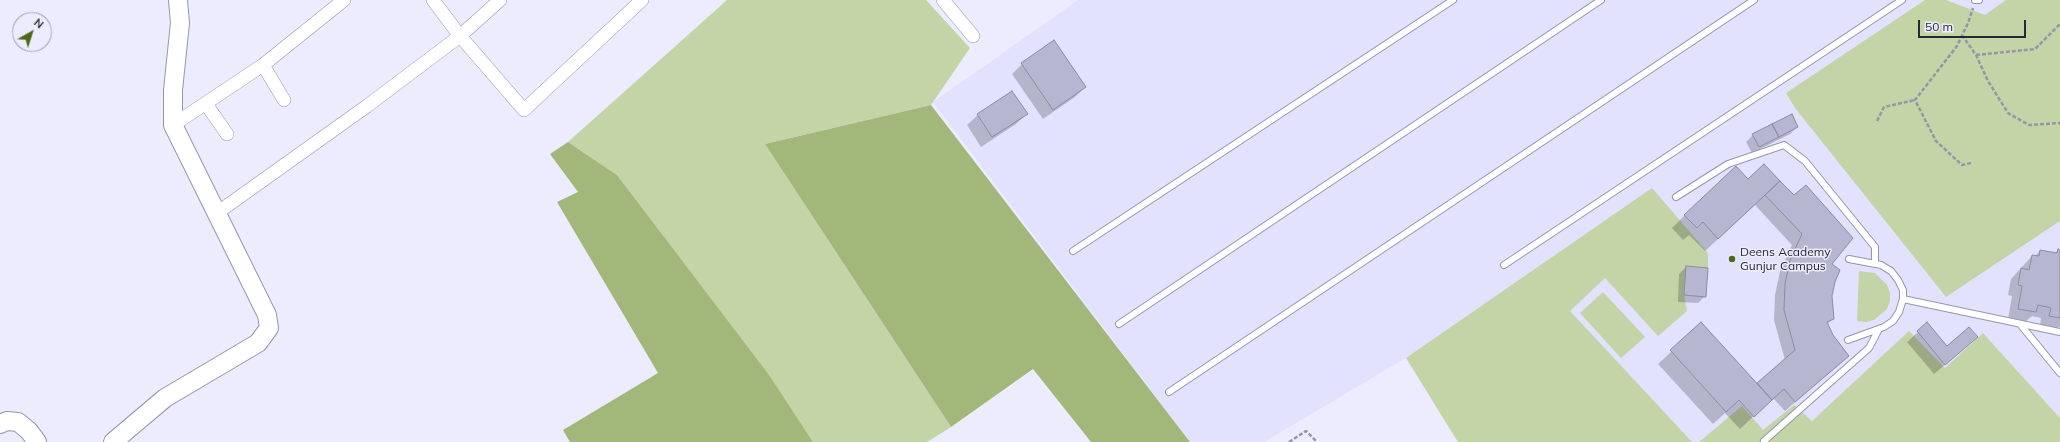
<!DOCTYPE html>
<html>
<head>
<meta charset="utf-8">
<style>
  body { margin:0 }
  #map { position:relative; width:2060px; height:442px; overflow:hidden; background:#ececfe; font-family:Mulish,sans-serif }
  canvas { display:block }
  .north { position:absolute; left:12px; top:12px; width:40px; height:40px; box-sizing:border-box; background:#ececfe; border:1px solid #9e9eac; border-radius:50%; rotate:39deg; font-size:11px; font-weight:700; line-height:16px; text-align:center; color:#282832 }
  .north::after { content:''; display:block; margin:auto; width:14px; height:18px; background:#506716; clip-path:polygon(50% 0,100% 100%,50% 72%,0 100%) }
  .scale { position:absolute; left:1918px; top:20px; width:108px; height:18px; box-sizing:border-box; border:2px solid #282832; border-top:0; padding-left:5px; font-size:12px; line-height:14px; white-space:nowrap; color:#282832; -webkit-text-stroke:3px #ececfe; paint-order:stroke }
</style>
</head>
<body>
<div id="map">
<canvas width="2060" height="442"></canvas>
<div class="north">N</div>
<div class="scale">50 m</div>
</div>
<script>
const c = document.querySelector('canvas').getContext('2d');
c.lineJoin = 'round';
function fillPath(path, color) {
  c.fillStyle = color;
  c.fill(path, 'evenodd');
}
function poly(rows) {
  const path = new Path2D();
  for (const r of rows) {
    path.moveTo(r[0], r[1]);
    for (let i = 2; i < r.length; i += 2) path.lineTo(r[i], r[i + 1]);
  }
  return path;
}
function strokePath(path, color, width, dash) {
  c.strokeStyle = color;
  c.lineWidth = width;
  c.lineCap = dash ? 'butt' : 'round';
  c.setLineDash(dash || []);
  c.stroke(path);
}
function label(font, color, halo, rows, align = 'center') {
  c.font = font + ' Mulish,sans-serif';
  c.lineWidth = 3;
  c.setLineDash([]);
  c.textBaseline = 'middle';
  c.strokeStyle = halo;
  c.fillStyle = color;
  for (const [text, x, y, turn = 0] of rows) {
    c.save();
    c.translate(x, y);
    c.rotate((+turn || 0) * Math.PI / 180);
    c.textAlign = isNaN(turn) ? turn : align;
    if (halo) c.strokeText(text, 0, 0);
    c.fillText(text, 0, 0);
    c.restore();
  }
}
const built = poly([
  [1078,0,2060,0,2060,418,1983,333,1945,368,1790,442,1458,442,1406,358,1264,442,1190,442,933,102]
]);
const green = poly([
  [727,0,926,0,970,48,931,105,765,144,951,427,927,442,813,442,768,375,617,175,568,142],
  [1925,0,1946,0,1985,15,2006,0,2060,0,2060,221,1946,297,1795,108,1786,93],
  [1652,188,1708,253,1708,268,1686,267,1684,295,1687,311,1658,336,1605,278,1570,311,1692,442,1458,442,1406,358],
  [1859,271,1875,273,1887,285,1890,293,1890,301,1887,309,1874,320,1866,322,1857,321],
  [1603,292,1645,337,1621,358,1580,313],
  [1909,331,1945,368,1983,333,2060,418,2060,442,1699,442,1742,406,1763,430,1794,405,1812,421]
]);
const forest = poly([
  [931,105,1190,442,1091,442,1033,369,951,427,765,144],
  [568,142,617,175,769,375,813,442,570,442,563,430,658,373,557,202,578,192,550,154]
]);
const shadow = poly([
  [1022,64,1085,87,1075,97,1043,119,1012,74],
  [1012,93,1026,114,1016,124,981,147,967,125,978,115],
  [1797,127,1790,134,1752,153,1746,142,1753,135],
  [1764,166,1830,264,1834,281,1831,296,1833,319,1827,324,1837,366,1785,411,1773,398,1740,429,1725,413,1713,424,1658,364,1701,324,1757,385,1785,360,1774,320,1775,295,1780,271,1792,245,1755,205,1705,251,1689,235,1683,240,1672,228,1685,215,1748,180],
  [2058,250,2060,251,2060,326,2057,329,2040,326,2041,318,2032,316,2025,322,2008,319,2012,296,2008,295,2011,279,2032,256,2035,256,2040,251,2055,253],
  [1686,267,1705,296,1698,303,1678,302,1679,274],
  [1927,324,1947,347,1966,347,1934,374,1907,342]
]);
const building = poly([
  [1054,40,1086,87,1053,110,1021,63,1054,40],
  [1012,91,1028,114,992,137,977,114,1012,91],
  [1792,114,1798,127,1779,137,1772,124,1792,114],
  [1772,124,1779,137,1759,147,1752,134,1772,124],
  [1764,164,1780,181,1718,239,1703,222,1697,228,1684,215,1736,166,1748,179,1764,164],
  [1780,181,1794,195,1806,185,1853,238,1832,264,1840,270,1835,282,1832,296,1834,319,1827,322,1833,335,1849,356,1795,402,1784,389,1772,400,1757,383,1795,350,1784,310,1785,284,1790,260,1802,234,1765,195,1780,181],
  [2058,249,2060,250,2060,318,2049,316,2051,308,2038,305,2036,312,2018,309,2022,286,2018,285,2021,268,2029,270,2032,255,2039,256,2040,250,2057,253,2058,249],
  [1686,266,1708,268,1706,297,1684,295,1686,266],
  [1701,322,1772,400,1754,417,1739,400,1726,412,1670,350,1701,322],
  [1927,322,1947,346,1969,327,1978,337,1945,365,1917,331,1927,322]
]);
const path = poly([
  [1962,35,1976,55,1988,81,2008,113,2029,125,2060,123],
  [1976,55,2035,49,2060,24],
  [1877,121,1884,107,1915,100],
  [1971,163,1962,165,1936,141,1915,100,1957,46,1968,23,1973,8],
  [1289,442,1306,431,1317,442]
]);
const lane = poly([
  [1975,0,1979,0],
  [1676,197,1728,164,1784,145,1805,161,1875,247,1875,264],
  [1073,251,1453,0],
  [1504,265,1902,0],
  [1903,299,2060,332],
  [1119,324,1601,0],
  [2020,324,2060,373],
  [1848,340,1884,327,1893,321,1899,312,1903,299,1903,290,1898,280,1891,271,1881,265,1849,259],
  [1169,392,1754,0],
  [1764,441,1869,348,1879,329]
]);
const street = poly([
  [433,0,460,36,524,110,642,0],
  [943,0,973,36],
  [263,65,284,100],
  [206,104,227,134],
  [173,125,263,65,344,0],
  [217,213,367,106,460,36,500,0]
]);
const secondary = poly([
  [0,424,7,421,18,422,29,431,37,442],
  [113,442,165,398,258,343,269,328,267,315,173,125,173,90,180,23,178,0]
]);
const markers = [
  [1732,259,4,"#506716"]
];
const poiNames = [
  ["Deens Academy",1740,252],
  ["Gunjur Campus",1740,266]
];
fillPath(built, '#e2e2fe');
fillPath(green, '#c3d4a7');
fillPath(forest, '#a2b87b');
fillPath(shadow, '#0003');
fillPath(building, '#b6b6d1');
strokePath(building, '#8c8ca5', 1);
strokePath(lane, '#9595af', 8);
strokePath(street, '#9595af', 14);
strokePath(secondary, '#9595af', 20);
strokePath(path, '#9696a5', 2.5, [4, 2]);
strokePath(lane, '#fff', 6);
strokePath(street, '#fff', 13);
strokePath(secondary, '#fff', 18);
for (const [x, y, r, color] of markers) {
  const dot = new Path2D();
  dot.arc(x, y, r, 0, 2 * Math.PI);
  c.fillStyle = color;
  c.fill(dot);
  strokePath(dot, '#ececfe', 1.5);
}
label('12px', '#282832', '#ececfe', poiNames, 'left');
</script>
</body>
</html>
